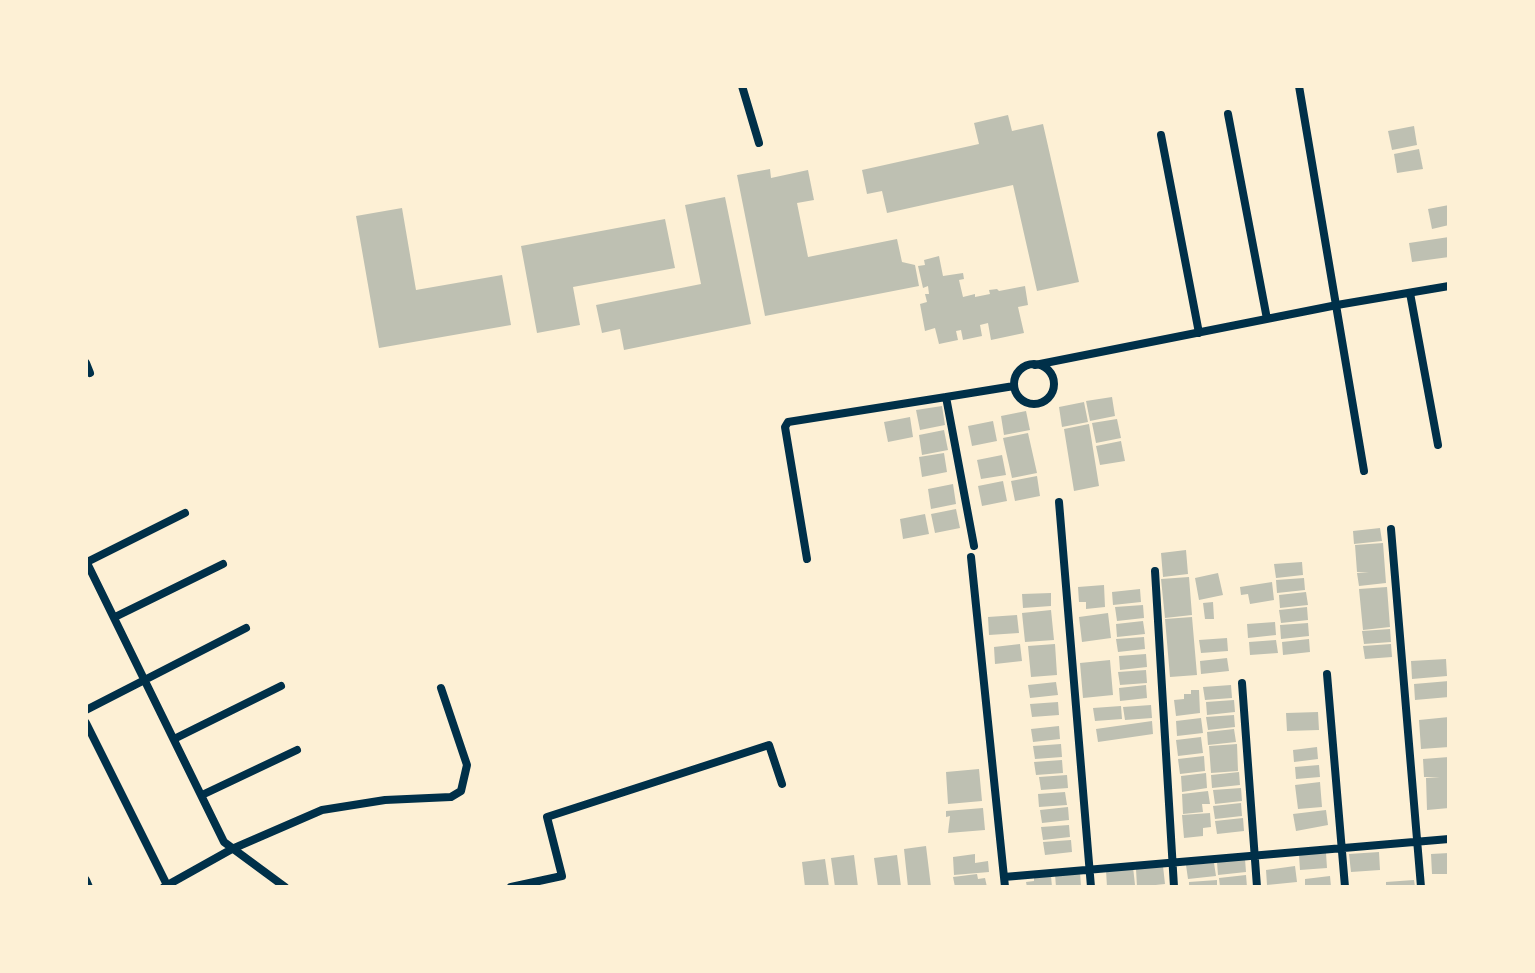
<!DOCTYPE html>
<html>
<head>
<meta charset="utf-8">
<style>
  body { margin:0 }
  #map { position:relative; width:1535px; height:973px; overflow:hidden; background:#fdf0d5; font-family:"DM Sans",sans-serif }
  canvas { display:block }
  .frame { position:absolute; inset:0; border:88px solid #fdf0d5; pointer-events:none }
</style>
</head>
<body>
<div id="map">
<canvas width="1535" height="973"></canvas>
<div class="frame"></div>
</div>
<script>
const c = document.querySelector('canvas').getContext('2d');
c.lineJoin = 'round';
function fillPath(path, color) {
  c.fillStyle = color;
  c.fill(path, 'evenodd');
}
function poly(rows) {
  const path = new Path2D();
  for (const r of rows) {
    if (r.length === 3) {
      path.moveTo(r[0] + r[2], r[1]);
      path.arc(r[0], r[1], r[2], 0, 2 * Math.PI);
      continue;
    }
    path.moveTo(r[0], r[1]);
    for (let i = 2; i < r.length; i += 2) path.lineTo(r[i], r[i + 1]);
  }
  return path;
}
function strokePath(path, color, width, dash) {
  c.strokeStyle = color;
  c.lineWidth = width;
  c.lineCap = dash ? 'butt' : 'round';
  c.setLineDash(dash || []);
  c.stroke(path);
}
const building = poly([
  [1008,115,1012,131,1043,124,1079,282,1037,291,1013,185,887,213,882,191,867,194,862,170,979,144,974,123],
  [1414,126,1417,145,1392,150,1388,131],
  [1419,149,1423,169,1397,173,1394,154],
  [770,169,771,178,808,170,814,200,797,203,808,257,897,239,902,262,915,265,919,286,765,316,737,175],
  [725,197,751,324,624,350,620,329,602,333,596,305,701,284,685,205],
  [1449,205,1449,225,1432,229,1428,209],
  [402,208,416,290,502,275,511,325,379,348,356,216],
  [665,219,675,268,573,287,580,325,537,333,521,246],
  [1449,237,1449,257,1412,262,1409,243],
  [939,256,943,276,963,273,964,279,959,280,963,297,975,294,975,297,990,294,989,290,997,289,999,291,1025,286,1028,305,1018,307,1024,333,991,340,988,323,980,325,982,336,963,340,961,330,956,331,958,340,939,344,935,328,925,331,920,304,927,302,925,294,929,294,928,286,923,288,918,266,925,265,924,260],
  [1112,397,1115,416,1090,421,1086,401],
  [1084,402,1088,422,1062,427,1059,407],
  [942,406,945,425,920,430,916,410],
  [1026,411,1030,430,1004,435,1001,416],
  [910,417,913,437,888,442,884,422],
  [1117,419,1121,438,1096,443,1092,423],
  [993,421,997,441,972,446,968,426],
  [1089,424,1099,486,1074,491,1064,429],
  [944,430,948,450,922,455,919,435],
  [1028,433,1037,473,1012,478,1003,438],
  [1121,441,1125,461,1100,465,1096,446],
  [944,453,947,472,922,477,919,457],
  [1002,455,1006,475,981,479,977,460],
  [1037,476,1040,496,1015,501,1011,481],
  [1003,481,1007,501,982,506,978,486],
  [953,484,956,504,931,509,928,489],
  [956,509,960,528,935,533,931,514],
  [925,514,929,534,903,539,900,519],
  [1380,528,1382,541,1354,544,1353,531],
  [1383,543,1386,583,1359,586,1357,573,1369,572,1357,572,1355,545],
  [1186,550,1188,574,1163,577,1161,553],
  [1302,562,1303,575,1276,578,1274,564],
  [1218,573,1223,595,1199,600,1195,578],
  [1189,577,1192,615,1165,618,1161,579],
  [1304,578,1305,590,1277,593,1276,580],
  [1272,582,1274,600,1250,604,1248,594,1241,595,1240,587],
  [1104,585,1105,607,1086,609,1086,602,1079,602,1078,587],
  [1387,587,1390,627,1363,630,1359,589],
  [1140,589,1141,602,1113,605,1112,592],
  [1306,592,1308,605,1280,608,1279,595],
  [1051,593,1051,606,1023,608,1022,594],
  [1213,602,1214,619,1205,619,1203,603],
  [1143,605,1144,618,1117,621,1115,607],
  [1307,607,1308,620,1281,623,1279,610],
  [1051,610,1054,640,1025,642,1022,613],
  [1108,613,1111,638,1082,642,1079,617],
  [1017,615,1019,633,989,635,988,617],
  [1192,617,1197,675,1170,677,1165,619],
  [1143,621,1145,634,1117,637,1116,624],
  [1275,622,1276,635,1248,638,1247,624],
  [1308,623,1309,636,1281,639,1280,625],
  [1390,629,1391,642,1364,644,1362,631],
  [1144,637,1145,649,1118,652,1116,639],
  [1227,638,1228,651,1201,653,1199,640],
  [1309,639,1310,652,1283,655,1282,642],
  [1276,640,1278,653,1250,655,1249,642],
  [1020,644,1022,661,995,664,994,647],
  [1055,644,1057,675,1031,677,1028,646],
  [1391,644,1392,657,1365,659,1363,646],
  [1146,654,1147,667,1120,670,1119,656],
  [1227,658,1229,671,1201,674,1200,661],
  [1446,659,1447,676,1412,679,1411,661],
  [1110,660,1113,695,1083,698,1080,663],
  [1146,670,1147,683,1120,685,1118,672],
  [1449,681,1449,697,1415,700,1414,684],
  [1056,682,1058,695,1030,698,1028,685],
  [1146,685,1147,698,1120,701,1119,688],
  [1231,685,1232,698,1205,700,1203,687],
  [1191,690,1199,690,1200,713,1176,716,1174,700,1184,699,1184,694,1191,694],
  [1234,700,1235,712,1207,715,1206,702],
  [1058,702,1059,715,1032,717,1030,704],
  [1151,705,1152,718,1125,720,1123,707],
  [1121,706,1122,719,1095,721,1093,708],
  [1318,712,1319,730,1287,731,1286,713],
  [1234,715,1235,727,1208,730,1206,717],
  [1449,717,1449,747,1421,749,1419,720],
  [1201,718,1203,733,1177,736,1176,721],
  [1152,721,1153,734,1098,742,1096,729],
  [1059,726,1060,739,1033,742,1031,729],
  [1234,729,1236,742,1208,745,1207,732],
  [1201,737,1203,753,1178,756,1176,740],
  [1061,744,1062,757,1035,759,1033,746],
  [1237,744,1238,771,1211,773,1209,746],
  [1317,747,1318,759,1294,762,1293,750],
  [1204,756,1205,771,1180,774,1178,759],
  [1449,757,1449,808,1427,810,1426,778,1440,777,1424,777,1423,759],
  [1062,760,1063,773,1036,775,1034,762],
  [1319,765,1320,777,1296,779,1295,767],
  [979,769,982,801,948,804,946,772],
  [1239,772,1240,785,1212,788,1211,775],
  [1206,773,1207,788,1182,792,1181,776],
  [1067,775,1068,788,1041,790,1039,777],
  [1320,782,1322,807,1298,809,1295,785],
  [1241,788,1242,801,1215,804,1213,790],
  [1208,791,1210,804,1202,804,1203,812,1183,814,1182,794],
  [1065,792,1067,805,1039,807,1038,794],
  [1241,803,1242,816,1215,819,1213,806],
  [1068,807,1069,820,1042,823,1040,810],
  [983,808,985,830,948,833,950,816,946,817,946,811],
  [1326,810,1328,825,1296,831,1293,814],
  [1210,813,1211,827,1203,828,1203,836,1184,838,1182,815],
  [1243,818,1244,831,1217,834,1215,821],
  [1069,825,1070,837,1043,840,1041,827],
  [1071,840,1072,852,1045,855,1043,842],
  [926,846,931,887,908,887,904,849],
  [1379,852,1380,870,1351,872,1349,854],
  [1326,853,1327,868,1300,870,1299,855],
  [1449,853,1449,874,1432,874,1431,854],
  [975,854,975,863,988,861,989,872,954,875,953,857],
  [854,855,858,887,835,887,831,858],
  [897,855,901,887,878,887,874,858],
  [825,859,829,887,805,887,802,862],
  [1245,859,1246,872,1218,875,1217,862],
  [1214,863,1216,876,1188,879,1186,865],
  [1163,866,1165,884,1137,887,1136,869],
  [1295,866,1297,882,1267,885,1266,870],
  [1133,867,1135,885,1107,887,1106,870],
  [1080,872,1081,887,1056,887,1055,874],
  [977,874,978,879,985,878,987,887,955,887,953,877],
  [1246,875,1247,887,1220,887,1219,878],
  [1051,876,1052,887,1027,887,1026,882,1034,881,1034,878],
  [1330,876,1331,887,1305,887,1305,879],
  [1217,880,1217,887,1189,887,1189,882],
  [1414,880,1415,887,1386,887,1386,882]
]);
const minor = poly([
  [742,86,759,143],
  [1299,86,1364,471],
  [1228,114,1267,319],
  [1161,135,1199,333],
  [1410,293,1438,445],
  [86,363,90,373],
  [1034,384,20],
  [1035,365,1337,305,1449,286],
  [1059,502,1091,887],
  [1391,529,1421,887],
  [974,546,946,397,1014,386],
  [971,557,1005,887],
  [807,559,785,427,788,422,946,397],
  [86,561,224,842,285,887],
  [87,562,185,513],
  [1155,571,1174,887],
  [115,617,223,564],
  [1327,674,1345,887],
  [1242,683,1257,887],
  [86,710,246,628],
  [86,723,168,887],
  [174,739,281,686],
  [202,795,297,750],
  [1004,877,1449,839],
  [86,880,89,887],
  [164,887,232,849,322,810,385,800,451,797,461,791,467,765,441,688],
  [511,887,562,876,547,817,769,745,782,784]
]);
fillPath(building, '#bec0b2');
strokePath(minor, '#003049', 8);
</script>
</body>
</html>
